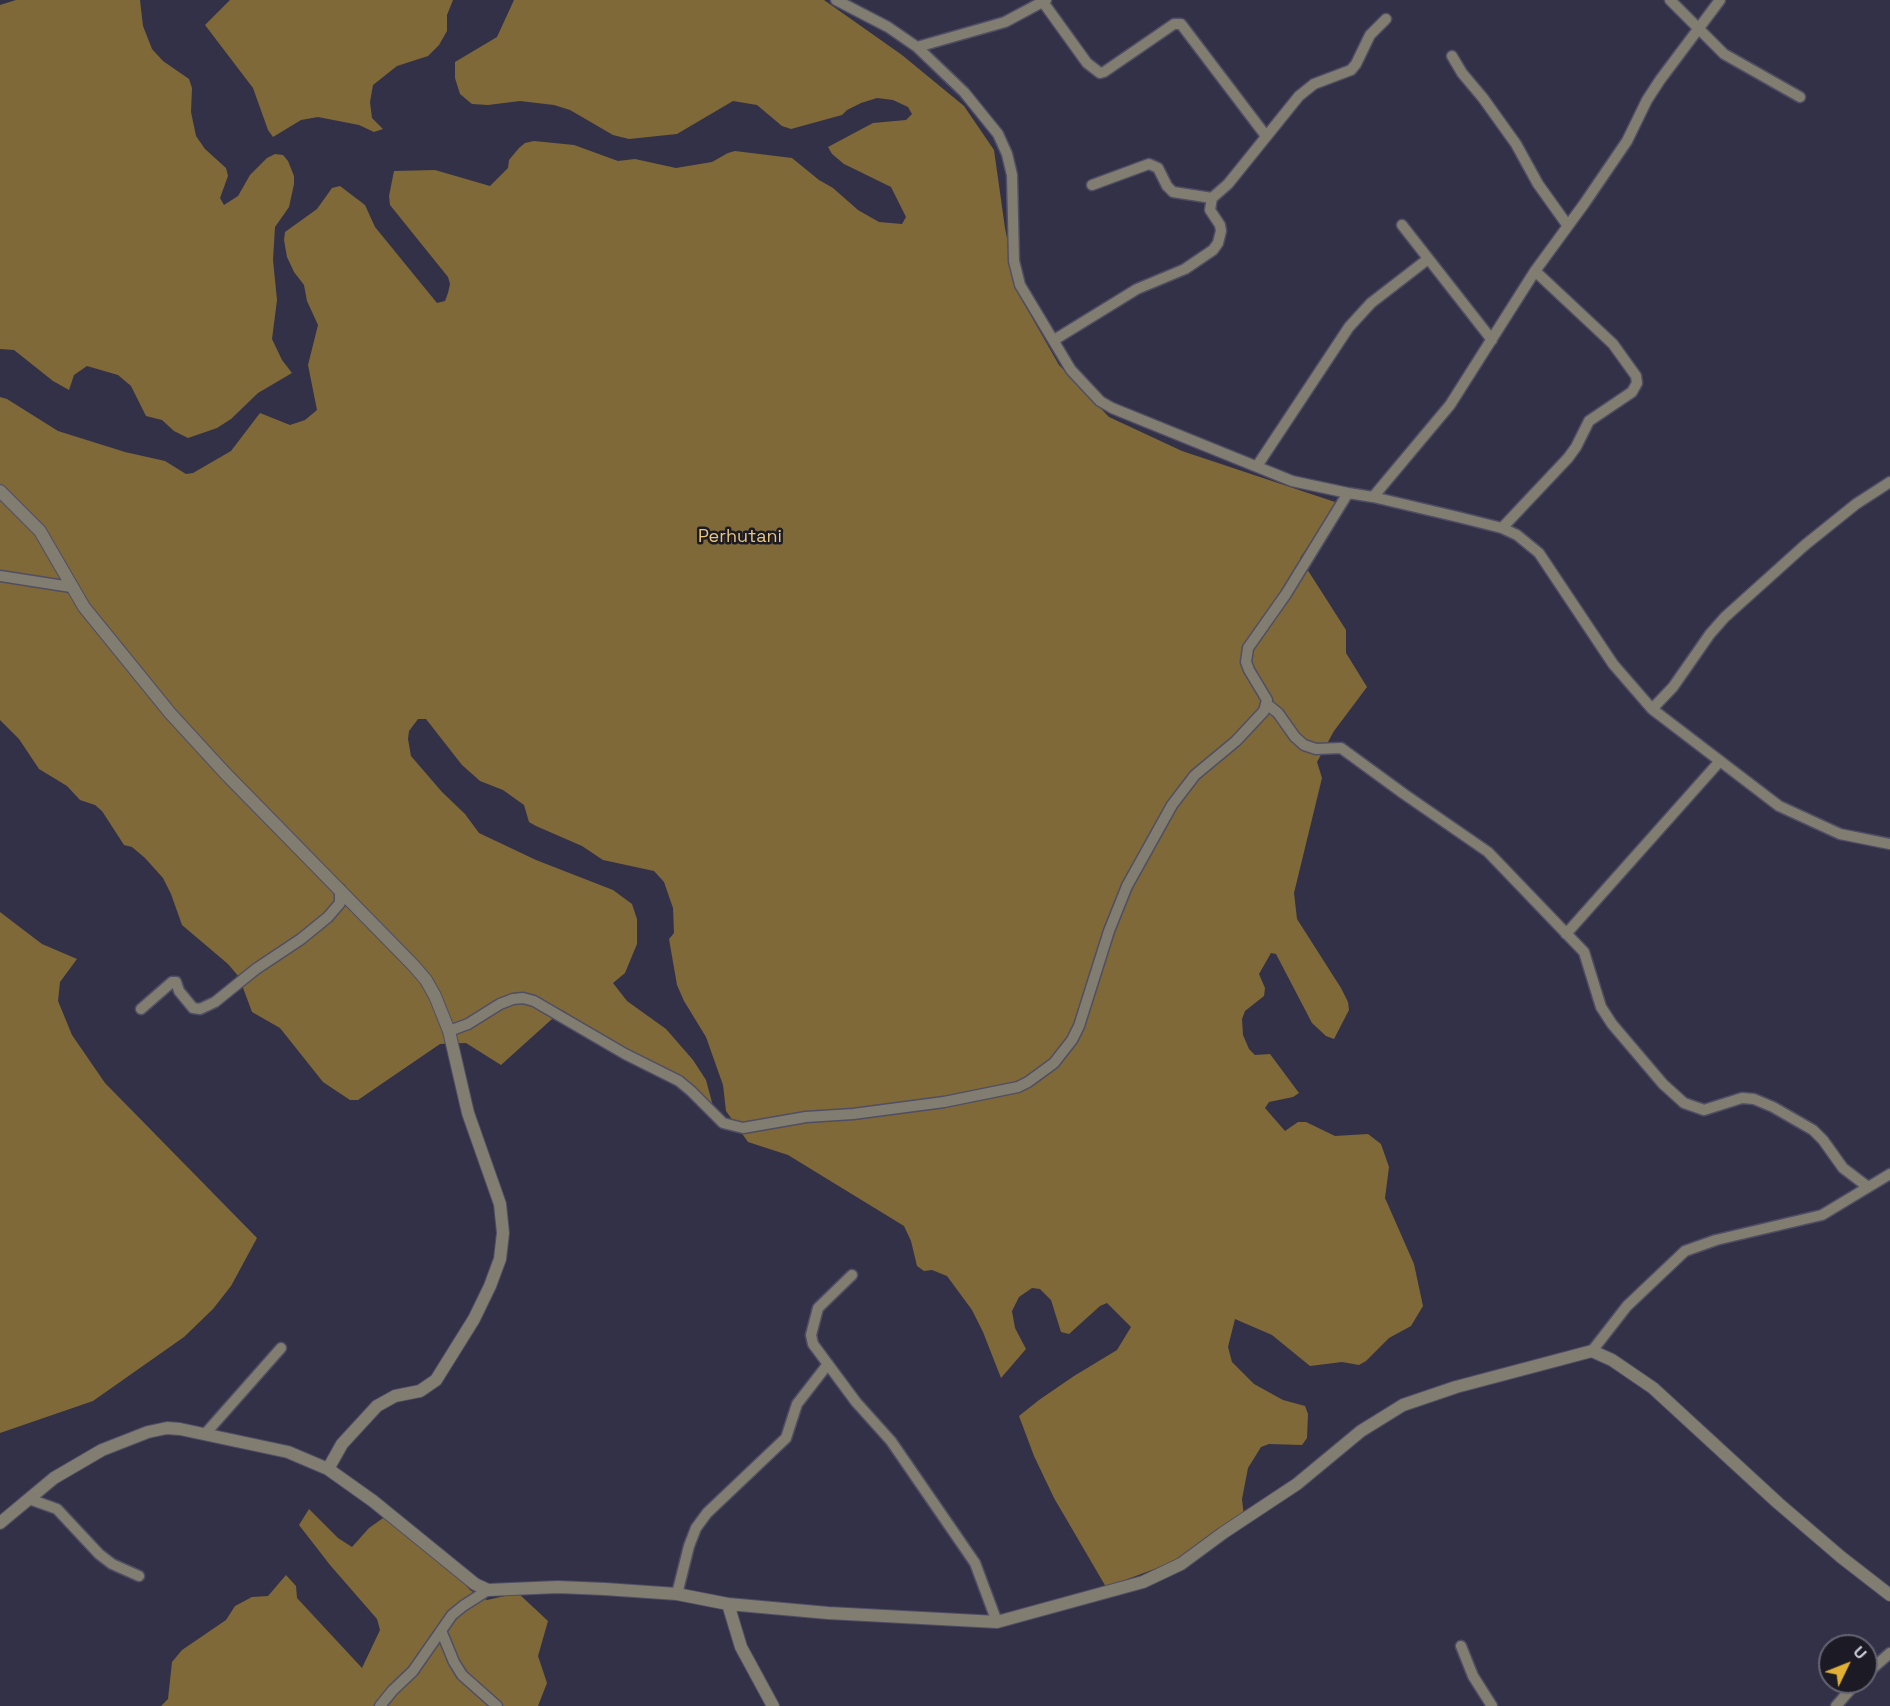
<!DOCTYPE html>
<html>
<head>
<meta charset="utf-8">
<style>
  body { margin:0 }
  #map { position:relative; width:1890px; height:1706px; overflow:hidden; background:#333148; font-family:"Space Grotesk",sans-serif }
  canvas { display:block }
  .north { position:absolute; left:1818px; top:1634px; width:60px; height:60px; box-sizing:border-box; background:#1b1a25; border:2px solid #656471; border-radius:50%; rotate:47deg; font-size:16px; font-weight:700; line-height:24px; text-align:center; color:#d3d3e2 }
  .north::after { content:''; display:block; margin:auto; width:21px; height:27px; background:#e1af34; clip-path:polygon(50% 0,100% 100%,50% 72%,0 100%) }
</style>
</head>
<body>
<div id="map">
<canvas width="1890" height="1706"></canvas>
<div class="north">U</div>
</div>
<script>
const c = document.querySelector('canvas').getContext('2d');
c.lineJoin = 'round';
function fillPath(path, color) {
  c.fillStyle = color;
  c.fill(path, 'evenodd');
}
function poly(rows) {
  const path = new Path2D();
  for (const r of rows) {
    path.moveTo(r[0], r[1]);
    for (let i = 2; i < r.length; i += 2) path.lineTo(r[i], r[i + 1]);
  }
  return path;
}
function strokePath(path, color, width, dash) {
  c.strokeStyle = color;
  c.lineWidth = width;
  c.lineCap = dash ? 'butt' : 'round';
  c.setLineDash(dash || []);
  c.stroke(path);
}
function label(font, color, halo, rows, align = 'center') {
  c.font = font + ' "Space Grotesk",sans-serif';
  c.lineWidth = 5;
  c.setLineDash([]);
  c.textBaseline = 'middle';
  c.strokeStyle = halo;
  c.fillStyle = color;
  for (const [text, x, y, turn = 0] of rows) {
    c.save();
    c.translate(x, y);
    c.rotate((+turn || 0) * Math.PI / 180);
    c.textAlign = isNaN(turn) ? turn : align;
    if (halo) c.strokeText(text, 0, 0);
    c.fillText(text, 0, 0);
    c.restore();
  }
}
const forest = poly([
  [16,0,140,0,143,26,152,49,163,61,189,79,192,88,191,112,196,136,205,149,226,168,228,176,220,198,224,205,238,196,250,175,267,158,275,154,283,155,288,161,294,176,294,184,289,207,275,227,273,260,277,300,272,339,282,360,292,373,258,393,231,419,217,428,188,438,174,431,162,420,146,416,131,386,118,375,87,366,74,375,69,390,53,381,14,350,0,349,0,5],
  [230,0,453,0,447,15,447,31,439,45,428,56,397,66,373,85,370,102,372,118,383,129,374,132,359,125,318,117,301,120,273,137,268,130,253,88,205,25],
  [514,0,824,0,902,55,964,106,994,150,1005,228,1018,293,1059,365,1109,417,1182,451,1338,503,1300,558,1346,630,1346,653,1367,687,1334,731,1317,762,1322,778,1294,893,1297,919,1341,988,1348,1002,1349,1010,1334,1039,1326,1036,1312,1023,1276,954,1271,953,1259,974,1265,988,1264,996,1245,1011,1242,1019,1243,1035,1249,1049,1255,1055,1270,1054,1299,1093,1293,1097,1269,1102,1265,1108,1285,1131,1298,1122,1306,1122,1335,1136,1368,1134,1381,1144,1389,1167,1385,1198,1414,1264,1423,1306,1411,1326,1389,1338,1366,1361,1359,1365,1342,1362,1310,1366,1272,1335,1235,1319,1228,1347,1232,1362,1254,1384,1283,1400,1305,1406,1308,1414,1307,1438,1302,1445,1269,1444,1261,1447,1248,1468,1242,1499,1244,1517,1187,1557,1106,1587,1054,1498,1034,1456,1019,1416,1039,1400,1074,1376,1117,1350,1131,1327,1107,1303,1100,1306,1069,1334,1061,1332,1051,1300,1040,1289,1032,1288,1019,1297,1012,1311,1015,1328,1026,1349,1001,1378,983,1332,972,1310,947,1276,932,1270,924,1271,917,1266,911,1241,904,1226,788,1155,748,1142,726,1111,723,1085,706,1037,684,1001,677,985,669,939,674,933,673,908,664,882,654,871,603,860,582,846,536,826,529,822,524,805,503,790,480,781,462,765,426,719,418,719,409,731,408,739,411,756,442,792,465,814,479,833,536,860,613,890,632,904,637,919,637,944,625,973,613,983,627,1001,666,1029,693,1060,706,1080,714,1110,635,1056,562,1010,501,1065,466,1043,440,1044,358,1100,350,1100,323,1082,280,1028,252,1012,239,977,228,964,182,925,171,894,163,878,145,858,132,847,124,845,102,811,95,805,80,800,67,786,39,769,19,739,0,720,0,494,5,489,0,484,0,397,7,399,58,431,125,452,165,461,186,474,193,473,231,451,260,413,290,425,305,420,317,410,308,365,318,325,307,301,304,285,294,272,287,257,284,240,285,232,317,209,332,188,340,186,365,205,375,227,437,303,445,301,448,293,450,284,448,277,390,205,389,196,394,171,435,170,490,186,508,168,509,160,519,148,525,143,534,141,574,145,618,161,635,159,676,168,712,162,728,153,735,151,792,158,819,180,833,188,858,210,879,222,902,224,906,217,891,187,844,164,832,154,828,147,873,123,906,120,912,114,908,107,893,100,877,98,861,103,847,110,842,115,791,129,782,126,757,105,733,101,677,134,629,139,613,135,570,110,554,105,520,101,488,105,472,104,460,94,455,78,455,62,497,37],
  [0,912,42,944,77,959,60,982,58,1001,72,1035,105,1083,257,1238,231,1286,213,1309,184,1337,93,1401,0,1433],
  [309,1509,338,1538,352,1547,369,1528,386,1516,451,1568,470,1590,487,1600,518,1593,548,1621,538,1656,547,1683,538,1706,161,1706,168,1699,172,1662,182,1650,226,1620,235,1606,252,1597,268,1596,286,1575,296,1586,297,1598,362,1668,380,1630,377,1619,330,1565,299,1525]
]);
const minor = poly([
  [836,0,888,27,917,47,964,92,998,134,1007,154,1012,175,1014,261,1020,285,1071,370,1100,401,1112,408,1292,481,1348,493,1373,497,1458,517,1502,528,1517,535,1539,553,1613,664,1652,709,1779,806,1840,834,1890,844],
  [1670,0,1724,54,1800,97],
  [1043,2,1087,63,1100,73,1104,72,1174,24,1181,24,1266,136],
  [917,47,1005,22,1046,0],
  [1452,56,1462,73,1483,98,1516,144,1538,184,1568,226],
  [1092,185,1149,164,1158,168,1167,186,1173,192,1212,198],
  [1402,225,1492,340],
  [1054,340,1137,289,1185,269,1213,250,1218,243,1221,231,1220,225,1210,210,1212,198,1228,184,1299,96,1314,84,1351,70,1356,64,1370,35,1386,19],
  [1257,466,1349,327,1371,303,1428,259],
  [1373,497,1450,405,1535,271,1584,204,1627,141,1647,100,1660,80,1720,0],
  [1502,528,1568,458,1576,447,1589,421,1632,392,1637,383,1636,376,1613,344,1535,271],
  [0,576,71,587],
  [1268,705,1278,713,1295,737,1304,745,1316,749,1341,748,1404,794,1488,852,1584,952,1601,1007,1612,1024,1663,1084,1684,1103,1704,1110,1742,1098,1754,1099,1773,1107,1813,1130,1823,1140,1843,1168,1868,1187],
  [1652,709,1673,687,1710,634,1725,617,1805,545,1856,504,1890,482],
  [1566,934,1720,761],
  [141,1009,172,982,176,982,179,991,193,1008,200,1009,215,1002,256,969,301,939,328,917,340,903,340,889],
  [449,1031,468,1024,500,1004,513,999,523,998,534,1001,625,1054,679,1081,691,1091,723,1123,743,1128,806,1117,853,1114,944,1102,1018,1087,1028,1082,1054,1063,1072,1040,1079,1026,1109,931,1127,886,1172,805,1195,775,1236,741,1264,711,1267,700,1249,670,1246,662,1248,648,1286,594,1348,493],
  [852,1275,818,1308,811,1335,813,1344,856,1402,891,1441,975,1563,997,1622],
  [1592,1351,1627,1306,1685,1251,1716,1240,1822,1215,1890,1174],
  [205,1434,281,1348],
  [29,1499,57,1509,99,1554,112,1564,139,1576],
  [677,1594,689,1546,696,1528,707,1513,786,1438,797,1404,828,1364],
  [442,1633,454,1662,462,1675,497,1706],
  [1461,1646,1473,1676,1492,1706],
  [1866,1674,1890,1653],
  [380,1706,393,1690,413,1671,452,1615,463,1606,488,1590],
  [1836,1706,1857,1682]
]);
const tertiary = poly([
  [0,491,40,531,84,607,170,713,225,773,414,966,426,980,435,996,449,1031,468,1113,500,1204,503,1233,500,1259,490,1286,474,1319,436,1380,420,1391,395,1396,377,1406,342,1444,328,1469],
  [0,1523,54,1478,102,1450,148,1432,167,1428,180,1429,288,1452,328,1469,373,1501,475,1584,488,1590,558,1587,605,1589,677,1594,728,1604,828,1613,997,1622,1143,1582,1181,1564,1223,1533,1297,1484,1361,1431,1403,1405,1456,1387,1592,1351,1612,1360,1653,1388,1778,1503,1841,1557,1890,1595],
  [728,1604,741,1647,773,1706]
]);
const parkNames = [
  ["Perhutani",740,537]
];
fillPath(forest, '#7f6938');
strokePath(minor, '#504e64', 13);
strokePath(tertiary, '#504e64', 14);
strokePath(minor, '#827d71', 10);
strokePath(tertiary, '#827d71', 12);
label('18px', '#e9c67a', '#1b1a25', parkNames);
</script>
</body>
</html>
